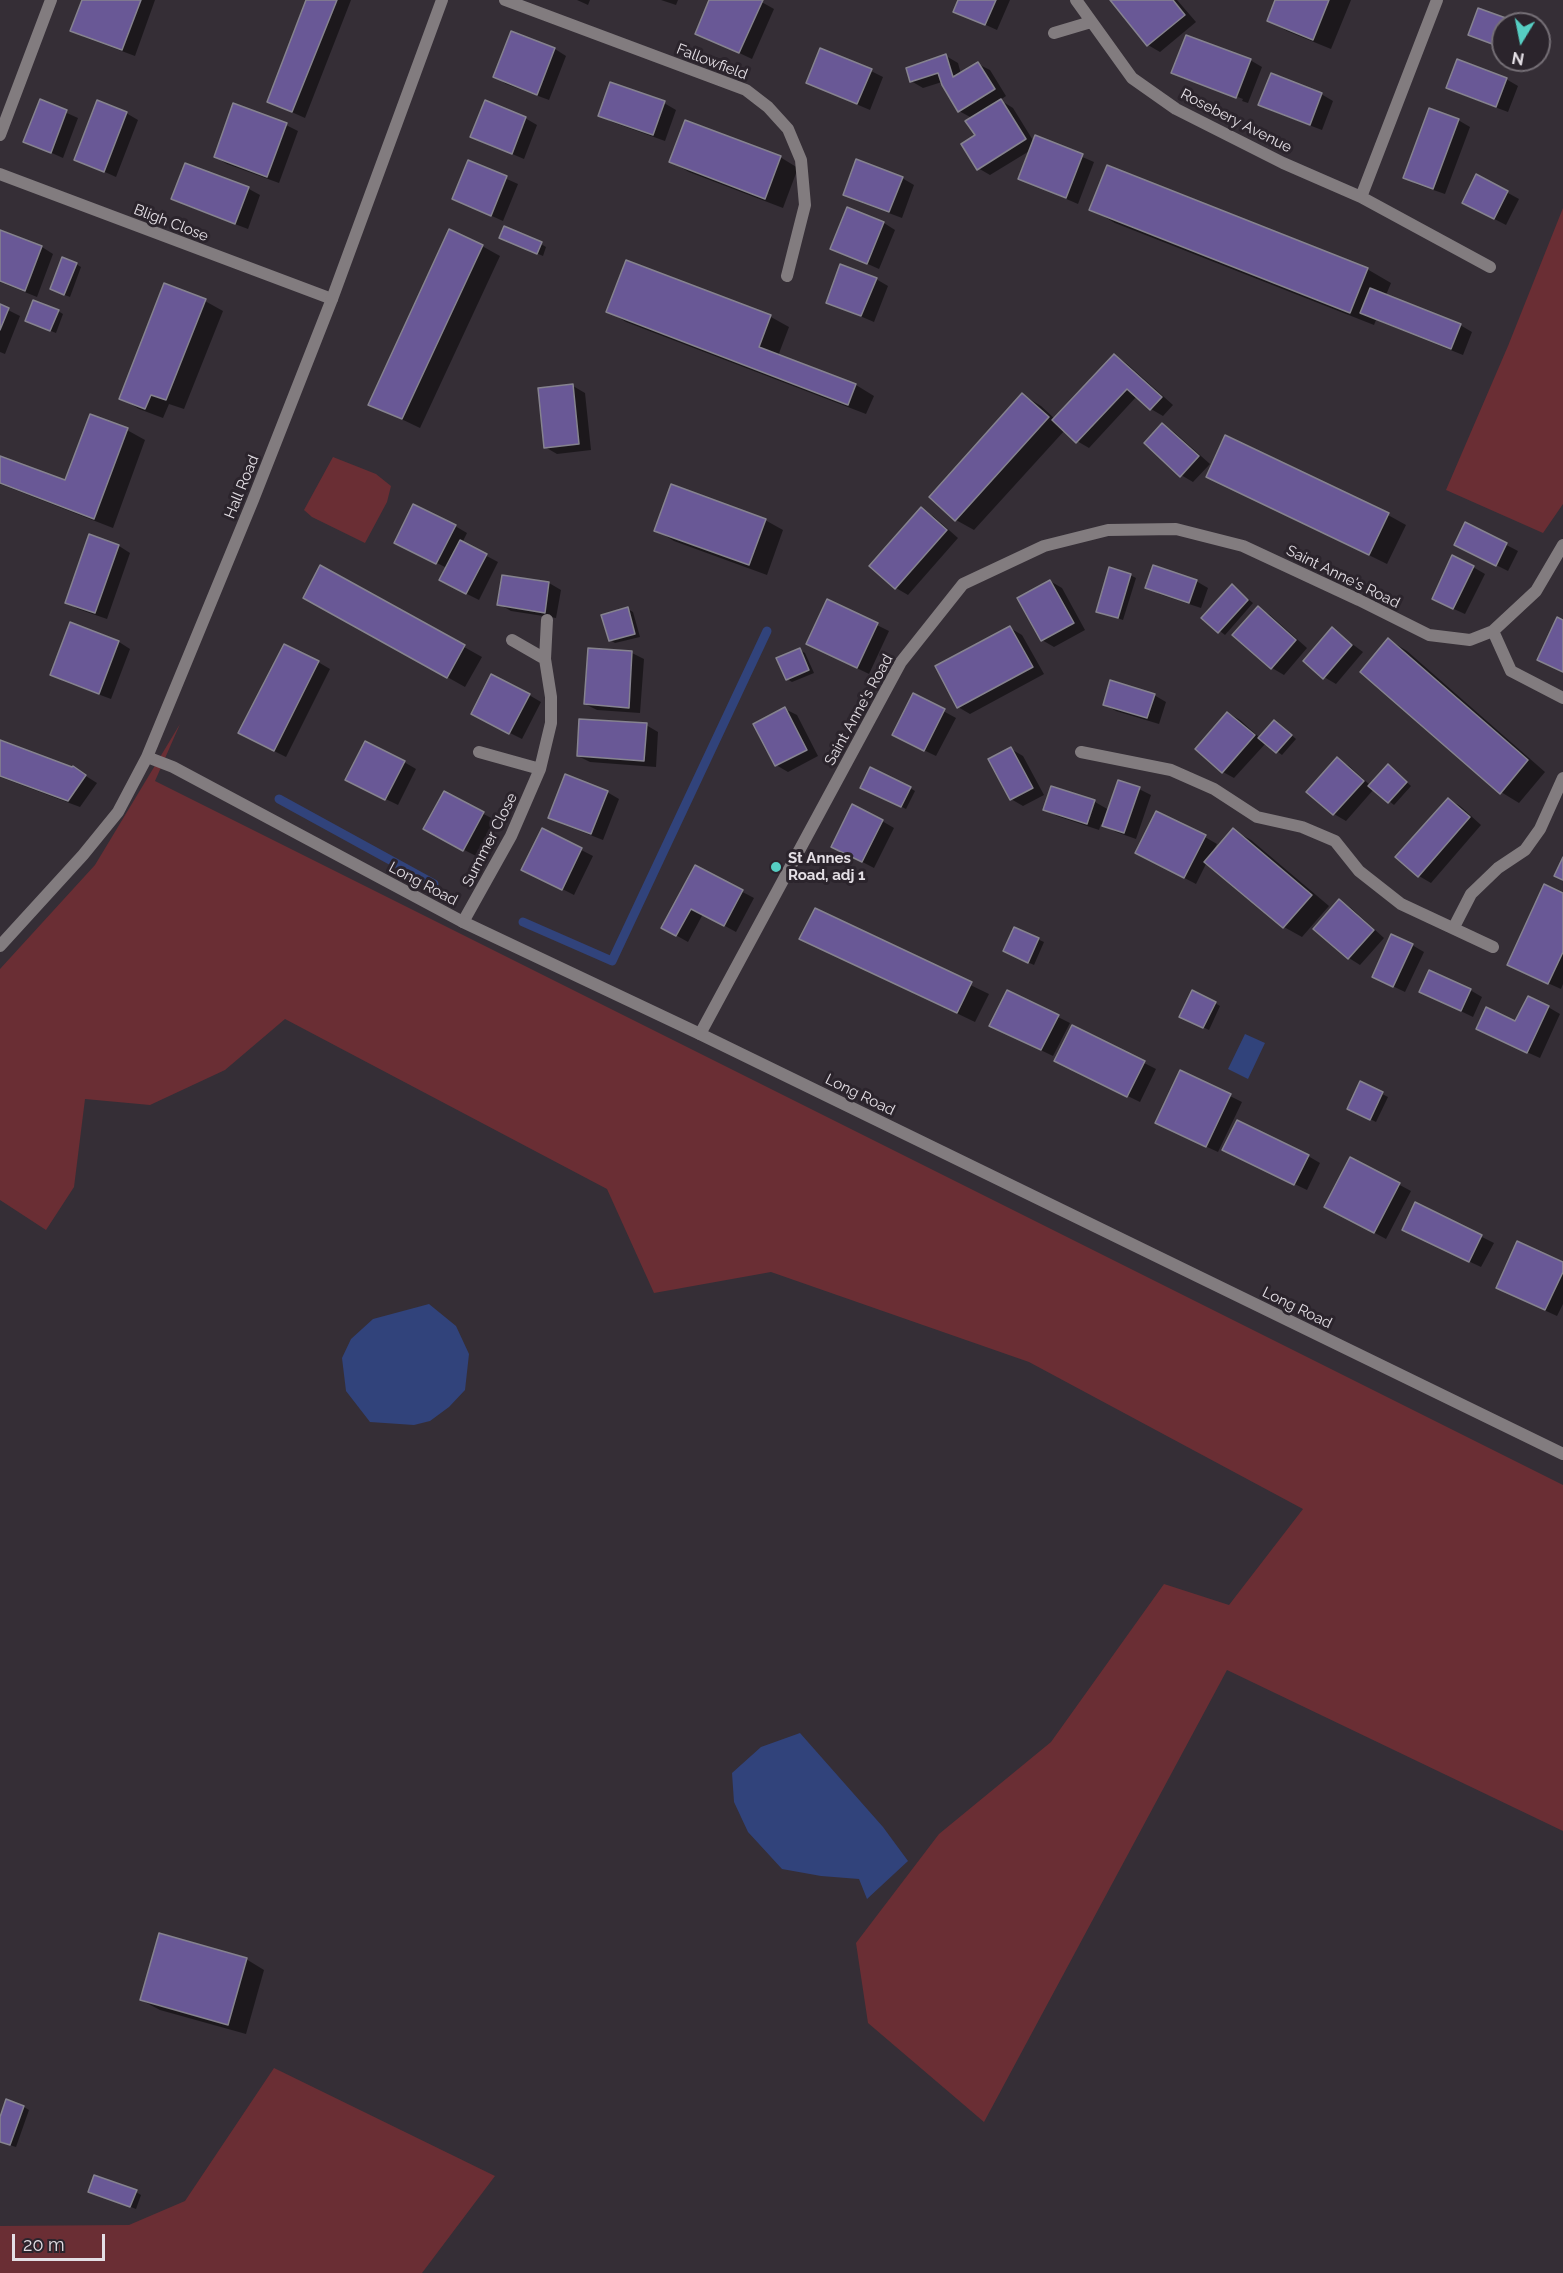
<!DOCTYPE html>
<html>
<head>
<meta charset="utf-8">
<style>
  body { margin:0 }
  #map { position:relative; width:1563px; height:2273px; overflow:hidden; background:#352e36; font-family:Raleway,sans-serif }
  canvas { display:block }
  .north { position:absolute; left:1491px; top:12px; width:60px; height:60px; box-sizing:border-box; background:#2b242c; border:2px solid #756f76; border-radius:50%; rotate:190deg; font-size:16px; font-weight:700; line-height:24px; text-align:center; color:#e4dfe5 }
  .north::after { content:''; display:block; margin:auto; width:21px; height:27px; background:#56cec3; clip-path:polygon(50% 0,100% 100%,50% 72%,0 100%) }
  .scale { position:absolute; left:12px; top:2234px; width:93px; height:27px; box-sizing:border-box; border:3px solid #e4dfe5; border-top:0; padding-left:8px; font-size:18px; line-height:21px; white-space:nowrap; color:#e4dfe5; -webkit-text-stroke:4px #2b242c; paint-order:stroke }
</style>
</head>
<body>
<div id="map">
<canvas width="1563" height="2273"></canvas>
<div class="north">N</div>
<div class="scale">20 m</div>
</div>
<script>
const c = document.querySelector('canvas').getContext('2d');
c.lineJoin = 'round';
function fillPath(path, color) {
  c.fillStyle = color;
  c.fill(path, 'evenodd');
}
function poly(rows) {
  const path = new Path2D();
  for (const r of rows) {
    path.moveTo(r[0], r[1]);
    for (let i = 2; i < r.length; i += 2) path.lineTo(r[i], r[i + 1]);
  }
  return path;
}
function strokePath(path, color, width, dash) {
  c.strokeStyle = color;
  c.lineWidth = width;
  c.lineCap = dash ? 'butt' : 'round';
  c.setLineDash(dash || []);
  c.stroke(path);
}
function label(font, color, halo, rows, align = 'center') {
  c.font = font + ' Raleway,sans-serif';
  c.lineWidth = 6;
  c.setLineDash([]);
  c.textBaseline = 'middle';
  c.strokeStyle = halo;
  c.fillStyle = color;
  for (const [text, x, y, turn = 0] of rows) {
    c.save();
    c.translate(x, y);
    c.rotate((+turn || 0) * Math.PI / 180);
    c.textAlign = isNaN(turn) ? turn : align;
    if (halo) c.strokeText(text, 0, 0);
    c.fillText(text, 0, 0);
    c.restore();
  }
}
const green = poly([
  [1563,208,1563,504,1543,533,1446,490,1508,346],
  [333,457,376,474,391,486,387,502,365,543,312,517,304,510],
  [180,724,155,781,1563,1485,1563,1831,1227,1670,984,2122,868,2023,856,1943,939,1834,1051,1742,1164,1584,1229,1605,1303,1509,1029,1362,771,1272,654,1293,607,1189,285,1019,225,1070,150,1105,85,1099,74,1187,46,1230,0,1200,0,969,95,865],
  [274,2068,495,2176,422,2273,0,2273,0,2226,129,2225,185,2201]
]);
const water = poly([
  [1245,1034,1265,1043,1248,1079,1228,1069],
  [429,1304,456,1326,469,1354,465,1390,449,1407,430,1421,414,1425,370,1422,346,1391,342,1358,351,1339,373,1319],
  [800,1733,883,1827,908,1861,867,1899,859,1879,821,1876,782,1869,748,1832,734,1802,732,1773,761,1747]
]);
const shadow = poly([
  [84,0,155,0,135,56,84,37,72,30],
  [308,0,351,0,305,118,269,102],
  [577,0,590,0,588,5],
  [661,0,678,0,676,5],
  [711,0,758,0,774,9,752,59,697,33],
  [960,0,1010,0,997,30,955,11],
  [1111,0,1177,0,1196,22,1160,52,1148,45],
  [1277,0,1351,0,1331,49,1287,31,1269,21],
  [1479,10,1517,24,1503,24,1503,49,1470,34],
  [512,33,555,49,566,56,549,100,506,84,495,77],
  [946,56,958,63,961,74,978,64,990,70,1006,96,1000,100,1013,108,1034,142,1036,137,1094,162,1078,204,1020,179,1031,150,990,175,978,168,977,136,972,118,959,111,942,82,923,88,911,81],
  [1250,60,1262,67,1248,103,1242,101,1243,99,1184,77,1184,79,1173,73],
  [871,71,883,77,870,110,807,83],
  [1506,79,1518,86,1508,112,1460,94,1448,87],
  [1321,94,1333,101,1322,130,1272,111,1260,104],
  [40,101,78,118,63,158,25,141],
  [664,103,676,110,665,141,612,122,600,115],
  [126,113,138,120,116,177,76,159],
  [525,118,537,125,524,159,472,137],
  [1458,120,1470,127,1445,194,1416,184,1404,177],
  [286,125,298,131,279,183,227,164,215,157],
  [780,157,798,168,783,208,689,172,671,162],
  [469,162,518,184,503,221,454,199],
  [186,165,249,189,260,195,248,229,185,205,173,199],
  [1477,176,1519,199,1506,225,1475,209],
  [902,178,914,185,902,218,857,201,845,194],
  [1091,209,1367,269,1391,283,1386,295,1460,325,1472,332,1463,355,1376,320,1374,325,1115,223],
  [884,223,895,230,879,269,832,248],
  [0,231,42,247,53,254,37,297,0,282],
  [506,240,541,244,546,247,543,256],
  [482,246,500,256,420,428,370,404],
  [627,262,771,317,789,327,778,356,856,385,874,396,866,414,626,322,608,311],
  [76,264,81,267,70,297,57,292],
  [876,279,888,286,874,322,827,302],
  [205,301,223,311,184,409,169,404,163,418,139,409,121,398],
  [0,306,20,316,5,354,0,352],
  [58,311,63,314,56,333,26,321],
  [1114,356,1126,363,1173,405,1163,416,1151,409,1137,396,1089,448,1077,441,1065,430,974,530,956,520,931,497,1023,395,1041,406,1055,419],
  [573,386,585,393,591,450,557,454,545,447],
  [1163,425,1174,432,1210,464,1193,482,1181,475],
  [127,430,145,440,113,528,0,484,0,458,66,482],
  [1208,476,1388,515,1406,525,1387,564],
  [921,509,933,516,958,538,908,595,896,588],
  [765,520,783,530,767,575,674,541,656,530],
  [1466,524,1518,551,1508,571,1468,551],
  [455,526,467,533,462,543,498,562,479,600,453,587,447,568,408,549],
  [119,546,130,553,107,619,78,609,66,602],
  [321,567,482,657,465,687,305,597],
  [1473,567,1485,574,1465,614,1445,605],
  [1130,575,1136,578,1123,620,1098,611],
  [1050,581,1062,588,1085,630,1054,647,1042,640],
  [1196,581,1208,588,1201,608,1159,594,1147,587],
  [549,583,561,590,556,618,511,611,499,604],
  [1232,586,1253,603,1225,635,1203,618],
  [828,601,889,631,869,674,820,650],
  [1258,608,1270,615,1307,648,1284,675,1272,668],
  [628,609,633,612,640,637,615,643,610,640],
  [1010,628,1022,635,1044,674,970,714,958,707],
  [1332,629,1363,652,1336,684,1324,677],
  [1389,640,1407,651,1545,772,1519,803,1501,792],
  [119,642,130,649,111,699,63,681,52,674],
  [589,650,632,653,644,659,640,713,597,710,585,704],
  [800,650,805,653,814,673,792,682,787,679],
  [318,662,330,669,286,757,252,740],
  [529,695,541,702,522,739,484,720],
  [914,695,956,718,936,756,905,741],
  [1154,695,1166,702,1159,724,1116,711,1104,704],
  [785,709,797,715,818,756,788,772,776,765],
  [1228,713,1240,720,1260,738,1280,725,1296,739,1282,755,1266,743,1234,778,1223,772],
  [646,725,658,732,656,767,590,762,578,756],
  [0,742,73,768,97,783,80,807,0,777],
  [1011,749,1023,756,1044,795,1023,806,1011,799],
  [1337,759,1349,766,1371,786,1393,769,1411,786,1394,805,1374,789,1346,821,1334,814,1308,792],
  [404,762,416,769,398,805,359,786],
  [910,788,915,791,906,809,868,790],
  [1052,788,1095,802,1109,810,1139,789,1151,795,1136,839,1116,832,1101,824,1099,830,1057,816,1045,809],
  [607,792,619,799,603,840,562,824,550,817],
  [444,793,495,820,476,856,437,836],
  [1448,799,1460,806,1481,825,1431,883,1419,876],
  [882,821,894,828,874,868,845,853],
  [542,830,593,856,574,895,533,874],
  [1233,830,1251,840,1329,906,1302,937,1284,927,1207,862,1196,884,1148,859,1205,837,1217,844,1211,854],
  [695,867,754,898,736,932,703,914,688,942,663,928],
  [1563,894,1563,984,1561,989,1521,971],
  [1339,901,1351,908,1384,938,1360,965,1349,958],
  [815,910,989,994,975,1022,801,939],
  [1015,929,1044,942,1034,965,1010,954],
  [1412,945,1424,952,1405,992,1374,977],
  [1470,990,1482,997,1473,1017,1421,992],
  [1215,1003,1220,1006,1209,1030,1186,1019],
  [1548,1007,1560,1014,1540,1058,1489,1035],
  [1058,1017,1070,1023,1053,1056,1003,1032],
  [1073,1027,1156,1069,1140,1102,1068,1067],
  [1361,1083,1388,1097,1376,1122,1354,1111],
  [1230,1096,1242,1102,1218,1152,1168,1129],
  [1236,1156,1308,1156,1320,1163,1307,1190],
  [1351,1159,1411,1191,1386,1239,1338,1213],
  [1416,1204,1494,1243,1481,1267,1415,1236],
  [1563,1263,1563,1304,1557,1316,1509,1294],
  [246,1959,264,1970,246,2034,160,2010,141,2000],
  [24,2107,29,2110,16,2147,0,2142,0,2122],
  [90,2191,136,2192,141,2195,136,2209]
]);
const stream = poly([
  [279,799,434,884],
  [523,922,612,961,767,631]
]);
const building = poly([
  [82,0,141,0,122,50,70,31,82,0],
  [306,0,337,0,292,112,267,102,306,0],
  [709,0,763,0,739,53,695,34,709,0],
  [958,0,996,0,985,25,953,12,958,0],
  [1110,0,1173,0,1185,15,1147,46,1110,0],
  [1275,0,1329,0,1313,40,1267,21,1275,0],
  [1478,8,1517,22,1503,24,1503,48,1468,35,1478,8],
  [511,31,555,48,537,95,493,77,511,31],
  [1186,35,1251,59,1236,98,1171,73,1186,35],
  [820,48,872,69,857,104,806,83,820,48],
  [946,54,953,77,978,62,995,89,958,112,942,85,938,73,910,82,906,68,946,54],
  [1457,59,1507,78,1496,107,1446,88,1457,59],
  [1271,73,1322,93,1310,125,1258,105,1271,73],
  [610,82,665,101,653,135,598,116,610,82],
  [40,99,67,110,51,153,23,142,40,99],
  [1001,99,1026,139,977,170,961,144,975,135,965,121,1001,99],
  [97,100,127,112,104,172,74,160,97,100],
  [485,100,526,117,512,154,470,137,485,100],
  [233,103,287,123,267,177,214,157,233,103],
  [1429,108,1459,119,1433,189,1403,178,1429,108],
  [685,120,781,156,765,199,669,162,685,120],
  [1035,135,1083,154,1066,198,1018,179,1035,135],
  [856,159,903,177,889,212,843,195,856,159],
  [468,160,507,176,491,216,452,199,468,160],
  [185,163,249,187,235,224,171,199,185,163],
  [1107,165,1368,268,1350,313,1089,210,1107,165],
  [1476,174,1508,191,1494,219,1462,203,1476,174],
  [847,207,884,222,867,264,830,249,847,207],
  [504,226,542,242,537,254,499,238,504,226],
  [449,229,483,245,402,419,368,405,449,229],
  [0,230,42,246,25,291,0,281,0,230],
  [62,257,77,263,64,295,50,289,62,257],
  [626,260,771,315,759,347,856,384,848,405,606,312,626,260],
  [840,264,877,278,861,316,826,303,840,264],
  [164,283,206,299,166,400,151,395,145,409,119,399,164,283],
  [1370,288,1461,324,1451,349,1360,313,1370,288],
  [33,300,59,310,50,331,25,321,33,300],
  [0,304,9,308,0,330,0,304],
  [1114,354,1162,397,1150,410,1127,389,1076,443,1052,420,1114,354],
  [573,384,579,444,544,448,538,388,573,384],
  [1022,393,1049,417,955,521,929,497,1022,393],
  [90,414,128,428,94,519,0,483,0,456,65,480,90,414],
  [1162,423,1199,456,1180,477,1144,443,1162,423],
  [1225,435,1389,513,1369,555,1206,477,1225,435],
  [671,484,766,519,749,565,654,531,671,484],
  [413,504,456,525,436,564,394,543,413,504],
  [921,507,947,530,895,589,869,566,921,507],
  [1465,522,1507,543,1496,566,1454,545,1465,522],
  [89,534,119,545,95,613,65,603,89,534],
  [460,540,487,554,466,594,439,580,460,540],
  [1452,555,1474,566,1453,609,1432,599,1452,555],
  [320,565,465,645,447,678,303,598,320,565],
  [1153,565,1197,580,1189,603,1145,588,1153,565],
  [1109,567,1131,574,1118,618,1096,612,1109,567],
  [502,575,549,582,545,613,497,605,502,575],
  [1050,580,1074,623,1041,641,1017,598,1050,580],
  [1232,584,1248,600,1218,633,1201,618,1232,584],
  [827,599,878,623,857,668,806,644,827,599],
  [1258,606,1296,640,1271,669,1232,635,1258,606],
  [628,607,635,634,609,641,601,615,628,607],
  [1557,617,1563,620,1563,672,1537,660,1557,617],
  [70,622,119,641,99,694,50,675,70,622],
  [1010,626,1033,667,957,708,935,666,1010,626],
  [1332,627,1352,645,1323,679,1303,661,1332,627],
  [1388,638,1528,760,1500,794,1360,672,1388,638],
  [284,644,319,661,274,751,238,733,284,644],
  [588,648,632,651,629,708,584,704,588,648],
  [800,648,809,670,786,680,776,658,800,648],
  [491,674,530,694,509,734,471,714,491,674],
  [1110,680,1155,694,1147,718,1103,705,1110,680],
  [913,693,945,709,924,751,892,735,913,693],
  [785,707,807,750,775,766,753,724,785,707],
  [1227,712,1255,735,1222,773,1195,749,1227,712],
  [579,719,647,723,644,761,577,756,579,719],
  [1274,720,1292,735,1276,753,1258,738,1274,720],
  [0,740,72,767,73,766,86,775,68,801,0,776,0,740],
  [365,741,405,761,385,800,345,780,365,741],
  [1011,747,1033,788,1010,800,988,759,1011,747],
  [1337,757,1364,781,1333,815,1306,792,1337,757],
  [1388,764,1407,782,1388,803,1368,786,1388,764],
  [870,767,911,787,901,807,860,788,870,767],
  [565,774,608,791,591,834,548,818,565,774],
  [1118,780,1140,787,1124,833,1102,826,1118,780],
  [1051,786,1095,800,1087,824,1043,810,1051,786],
  [444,791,484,812,463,851,423,829,444,791],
  [1448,798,1470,817,1418,877,1395,857,1448,798],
  [852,804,883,820,862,862,831,847,852,804],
  [1156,811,1206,835,1184,878,1135,853,1156,811],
  [542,828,582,848,562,890,521,870,542,828],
  [1233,828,1312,895,1283,928,1204,862,1233,828],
  [1563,857,1563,880,1554,876,1563,857],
  [695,865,743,890,724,926,691,909,676,936,661,928,695,865],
  [1544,884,1563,893,1563,952,1548,984,1507,965,1544,884],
  [1339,899,1374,930,1348,959,1313,929,1339,899],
  [815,908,972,982,957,1013,799,939,815,908],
  [1014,927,1039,938,1028,963,1003,951,1014,927],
  [1391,934,1413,944,1393,987,1372,977,1391,934],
  [1429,970,1471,989,1461,1011,1419,992,1429,970],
  [1007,990,1059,1015,1041,1050,989,1026,1007,990],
  [1192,990,1216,1002,1203,1028,1179,1017,1192,990],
  [1528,996,1549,1006,1527,1053,1476,1029,1486,1007,1515,1021,1528,996],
  [1072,1025,1145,1061,1127,1097,1054,1061,1072,1025],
  [1180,1070,1231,1094,1206,1147,1155,1123,1180,1070],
  [1360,1081,1383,1092,1370,1120,1347,1109,1360,1081],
  [1237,1120,1309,1155,1294,1185,1222,1150,1237,1120],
  [1350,1157,1400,1183,1374,1233,1324,1207,1350,1157],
  [1415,1202,1482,1235,1469,1262,1402,1230,1415,1202],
  [1517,1241,1563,1262,1563,1272,1545,1310,1496,1288,1517,1241],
  [159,1933,247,1958,228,2025,140,2000,159,1933],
  [6,2099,24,2106,10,2145,0,2142,0,2117,6,2099],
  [94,2175,137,2190,130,2207,88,2192,94,2175]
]);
const minor = poly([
  [505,0,746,90,768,107,788,129,801,160,805,205,787,276],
  [1076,0,1132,78,1176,109,1283,163,1361,197,1490,267],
  [1054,33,1091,22],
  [0,135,51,0],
  [0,174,332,299],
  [1361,197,1437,0],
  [1493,631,1511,671,1563,698],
  [512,640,545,659],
  [479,752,540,769],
  [1081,752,1171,770,1214,789,1257,817,1302,827,1335,841,1359,871,1401,904,1493,947],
  [463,922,511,836,540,769,551,723,551,697,545,659,547,620],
  [1454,927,1471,894,1498,868,1525,850,1540,829,1563,778],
  [700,1034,901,662,963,584,1044,546,1108,530,1176,529,1243,546,1359,600,1429,635,1470,640,1493,631,1536,591,1563,545]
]);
const tertiary = poly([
  [147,757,173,767,463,922,700,1034,1563,1454],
  [0,946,83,855,118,812,147,757,253,500,332,299,442,0]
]);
const markers = [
  [776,867,6,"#56cec3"]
];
const streetNames = [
  ["Fallowfield",712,62,21],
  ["Rosebery Avenue",1236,121,27],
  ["Bligh Close",171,223,21],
  ["Hall Road",242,487,-68],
  ["Saint Anne's Road",1343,577,26],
  ["Saint Anne's Road",859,710,-61],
  ["Summer Close",490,840,-63],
  ["Long Road",423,884,28],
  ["Long Road",860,1095,26],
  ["Long Road",1297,1308,26]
];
const poiNames = [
  ["St Annes",788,858],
  ["Road, adj 1",788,875]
];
fillPath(green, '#6a2e34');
fillPath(water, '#31437b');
fillPath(shadow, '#0007');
strokePath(stream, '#31437b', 9);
fillPath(building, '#695896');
strokePath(building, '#86838f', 1.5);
strokePath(minor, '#827c7f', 12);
strokePath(tertiary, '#827c7f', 12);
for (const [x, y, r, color] of markers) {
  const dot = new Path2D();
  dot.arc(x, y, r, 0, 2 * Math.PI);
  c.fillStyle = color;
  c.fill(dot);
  strokePath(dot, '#2b242c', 2);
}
label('15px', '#e4dfe5', '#2b242c', streetNames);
label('bold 15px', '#e4dfe5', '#2b242c', poiNames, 'left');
</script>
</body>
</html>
